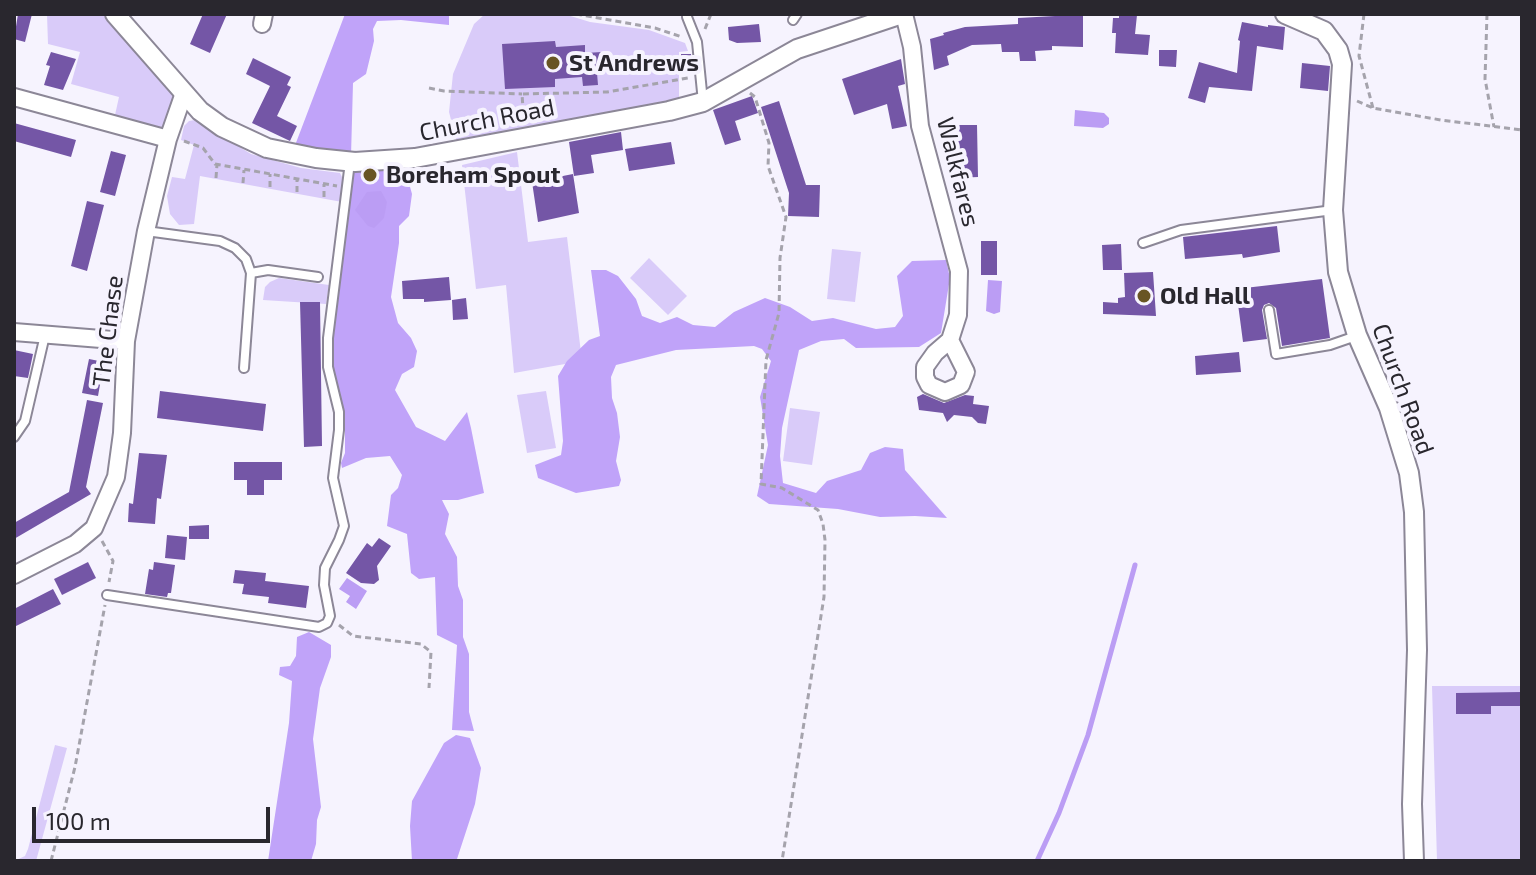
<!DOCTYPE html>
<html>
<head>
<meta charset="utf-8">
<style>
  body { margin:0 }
  #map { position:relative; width:1536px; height:875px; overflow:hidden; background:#f6f3fe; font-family:"Exo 2",sans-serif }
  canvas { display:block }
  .frame { position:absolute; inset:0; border:16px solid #29272e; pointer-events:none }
  .scale { position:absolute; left:32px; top:807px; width:238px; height:36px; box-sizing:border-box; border:4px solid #29272e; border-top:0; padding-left:10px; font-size:24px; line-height:28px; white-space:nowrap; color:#29272e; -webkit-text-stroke:6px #f6f3fe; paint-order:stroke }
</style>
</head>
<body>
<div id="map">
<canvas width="1536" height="875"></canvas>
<div class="frame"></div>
<div class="scale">100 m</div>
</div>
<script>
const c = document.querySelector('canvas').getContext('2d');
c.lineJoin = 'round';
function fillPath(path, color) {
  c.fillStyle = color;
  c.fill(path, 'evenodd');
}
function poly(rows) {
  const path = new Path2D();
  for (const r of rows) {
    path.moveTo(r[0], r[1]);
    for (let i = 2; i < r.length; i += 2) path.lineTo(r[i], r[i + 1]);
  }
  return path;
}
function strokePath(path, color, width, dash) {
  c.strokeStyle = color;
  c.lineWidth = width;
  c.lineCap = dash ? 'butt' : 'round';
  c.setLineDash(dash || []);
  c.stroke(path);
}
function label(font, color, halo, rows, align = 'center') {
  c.font = font + ' "Exo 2",sans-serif';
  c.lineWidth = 8;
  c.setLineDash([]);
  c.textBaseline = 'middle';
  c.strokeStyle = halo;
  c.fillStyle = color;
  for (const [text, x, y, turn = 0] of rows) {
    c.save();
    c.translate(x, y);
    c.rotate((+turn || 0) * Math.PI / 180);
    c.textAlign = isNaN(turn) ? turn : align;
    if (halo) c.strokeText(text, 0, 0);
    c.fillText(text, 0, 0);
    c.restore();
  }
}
const green = poly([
  [47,14,115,14,184,93,165,129,115,115,119,97,71,84,80,52,48,44],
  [485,14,564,14,590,22,649,30,685,43,688,51,679,52,679,101,457,143,449,112,453,74,474,24],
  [195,120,251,154,301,168,340,173,344,181,342,202,200,176,194,224,179,225,170,214,167,196,172,177,185,179,194,145,181,140,184,126,189,121],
  [517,152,528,242,567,237,582,361,514,373,506,285,476,289,462,165],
  [832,249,861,252,855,302,827,299],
  [649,258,687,296,668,315,630,278],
  [279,278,329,285,326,304,263,300,265,287,270,282],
  [546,391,556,448,527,453,517,395],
  [790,408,820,412,812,465,783,461],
  [1432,686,1522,686,1522,861,1437,861],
  [55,745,67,748,36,861,14,861,25,856,28,849]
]);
const forest = poly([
  [345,14,449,14,449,25,401,20,377,21,373,29,374,41,366,74,353,83,351,156,294,148],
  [409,165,407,176,412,194,409,216,399,226,399,243,391,297,398,323,411,338,417,351,414,367,402,374,395,390,416,427,445,441,467,412,471,428,484,493,458,500,442,500,449,514,445,534,457,557,458,586,463,600,463,637,469,654,469,712,474,731,452,730,457,645,437,635,435,577,419,579,411,573,407,534,387,526,391,495,398,488,402,475,390,456,366,458,342,468,341,463,345,453,345,415,331,365,330,343,353,167],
  [946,260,950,278,941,333,919,347,856,348,844,339,821,341,799,350,782,428,780,456,783,483,816,493,827,481,861,470,870,453,885,447,903,449,905,470,947,518,915,516,880,517,838,509,769,504,757,496,768,445,760,397,771,361,762,349,754,346,676,350,616,365,611,377,612,398,617,413,620,437,616,461,621,480,619,486,576,493,538,478,535,465,561,455,563,441,558,376,567,361,589,340,600,336,591,270,606,270,618,276,636,299,642,316,660,323,677,317,693,325,715,327,734,312,765,298,790,307,812,321,833,318,876,329,895,327,903,316,897,276,912,261],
  [309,632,331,645,331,657,320,688,313,739,321,807,317,820,316,844,311,861,268,861,289,723,292,681,279,675,280,667,290,666,296,656,297,637],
  [456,735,470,738,481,768,475,804,457,859,455,861,412,861,410,826,412,801,444,743]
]);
const water = poly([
  [1075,110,1104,113,1109,118,1109,124,1103,128,1074,126],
  [381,191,387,202,384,218,374,228,368,226,355,210,367,192],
  [988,280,1002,281,1000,312,994,314,986,311],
  [347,578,367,591,356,609,346,602,350,596,339,589]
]);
const stream = poly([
  [1037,861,1059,813,1088,735,1135,565]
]);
const building = poly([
  [18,14,32,14,25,42,14,39],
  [203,14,227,14,210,53,190,44],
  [1055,14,1083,14,1083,47,1052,46,1052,50,1035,51,1036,61,1020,61,1019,52,1002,52,1001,44,972,45,947,56,949,65,934,70,930,39,944,35,943,33,965,27,1018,24,1018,18,1055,16],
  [1119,14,1137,15,1135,34,1150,35,1148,55,1115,53,1116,33,1112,33,1113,18,1119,18],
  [1242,22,1268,27,1268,25,1285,27,1283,50,1257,46,1252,91,1209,87,1205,103,1188,98,1199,62,1237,73,1240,41,1238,40],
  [759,24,761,42,737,43,729,40,728,27],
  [555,41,556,47,585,45,585,53,602,52,603,73,597,73,598,85,583,86,582,77,555,79,555,87,505,89,502,44],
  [1159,50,1177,50,1176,67,1159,66],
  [51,52,76,59,63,90,44,85,50,66,46,65],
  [681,54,691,54,693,73,681,73],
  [253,58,291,77,287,85,291,87,277,116,297,126,290,141,252,123,270,86,246,74],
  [901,59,905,84,898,86,907,126,892,129,887,104,854,115,842,79],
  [1302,63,1330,66,1328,91,1300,88],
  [752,96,758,113,735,121,741,140,725,145,713,110],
  [779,101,806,185,820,185,819,217,788,216,789,193,761,107],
  [14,123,76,140,71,157,14,141],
  [955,125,977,125,978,177,957,178],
  [621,132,623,150,591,155,594,173,574,176,569,142],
  [671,142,675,164,629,171,625,149],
  [111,151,126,155,115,196,100,192],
  [573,174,579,213,538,222,532,182],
  [87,201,104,205,87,271,71,266],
  [1277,226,1280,252,1243,258,1242,254,1185,259,1183,237],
  [981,241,997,241,997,275,981,275],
  [1121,244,1122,270,1103,270,1102,245],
  [1153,272,1156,316,1103,314,1103,302,1118,303,1118,298,1125,297,1124,273],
  [449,277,451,300,424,302,424,299,403,299,402,281],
  [1322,279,1330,338,1282,346,1276,308,1269,303,1264,305,1262,310,1267,339,1243,342,1236,289],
  [466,298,468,319,453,320,452,300],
  [300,302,320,302,322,446,304,447],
  [14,350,33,354,28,378,14,376],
  [1239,352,1241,372,1196,375,1195,356],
  [89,359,104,362,98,396,82,393],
  [160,391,266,404,263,431,157,418],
  [923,394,944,403,965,395,974,396,973,404,989,406,986,424,978,423,972,417,954,415,947,422,943,413,919,410,917,397],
  [87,400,103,403,86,487,91,494,14,539,14,523,69,492],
  [139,453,167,455,161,499,157,498,155,524,128,522,129,503,133,504],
  [234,462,282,462,282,480,264,480,264,495,247,495,247,480,234,480],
  [209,525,209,539,189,539,189,526],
  [167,535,187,537,185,560,165,558],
  [379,538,391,546,377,566,379,580,374,584,361,583,346,573,367,543,372,547],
  [88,562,96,578,62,595,54,579],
  [154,562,175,565,171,593,168,593,167,597,145,594,149,569,153,570],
  [235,570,266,573,265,581,309,586,306,608,268,603,269,597,242,594,244,584,233,583],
  [53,589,61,604,14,627,14,609],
  [1522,692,1522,706,1491,706,1491,714,1456,714,1456,693]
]);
const path = poly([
  [576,14,655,28,682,37],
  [1364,14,1359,56,1373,108],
  [1487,14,1485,79,1494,127],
  [705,29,711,14],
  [429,88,444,91,522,94],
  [750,93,755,97,769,143,768,166,786,217,780,258,779,313,766,360,761,484,782,488,818,510,823,524,825,540,824,597,782,861],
  [1357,101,1373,108,1441,120,1522,130],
  [524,123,522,94,607,92,688,78],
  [184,141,203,148,215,164,337,186],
  [216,178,217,164],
  [243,183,244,170],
  [270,187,270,174],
  [297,192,297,179],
  [324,197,324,184],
  [102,541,113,561,109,582],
  [339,625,353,636,421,644,431,652,429,688],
  [51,861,75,767,105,605]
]);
const service = poly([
  [687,17,697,42,703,102],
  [793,20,797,14],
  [146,231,220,241,235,248,246,259,251,273,244,368],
  [1143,243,1181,230,1333,210],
  [251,273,268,270,318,277],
  [1269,310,1276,354,1330,345,1356,336],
  [14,437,25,421,45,335],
  [107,595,319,627,327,623,330,616,324,585,325,568,339,540,344,526,333,478,339,430,339,412,328,367,328,338,350,162]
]);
const minor = poly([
  [904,14,912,47,920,126,959,271,958,315,950,340,935,353,925,367,925,377,929,385,945,392,961,385,966,372,950,340],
  [262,24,264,14],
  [14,97,168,139,146,231,126,341,122,433,116,477,94,528,75,544,14,575],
  [168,139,184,93],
  [14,332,126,341]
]);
const tertiary = poly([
  [115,14,200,111,222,127,267,148,316,158,355,162,415,158,669,111,703,102,797,49,902,14],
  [1285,14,1324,31,1338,50,1342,64,1333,210,1338,272,1357,335,1389,408,1409,473,1414,512,1417,650,1412,804,1414,861]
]);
const markers = [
  [553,63,8,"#685523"],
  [370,175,8,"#685523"],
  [1144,296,8,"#685523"]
];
const poiNames = [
  ["St Andrews",569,63],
  ["Boreham Spout",386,175],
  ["Old Hall",1160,296]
];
const streetNames = [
  ["Church Road",487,120,-11],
  ["Walkfares",958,172,76],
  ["The Chase",108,331,-83],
  ["Church Road",1403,389,70]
];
fillPath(green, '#d9cbf9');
fillPath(forest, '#c0a3f9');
fillPath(water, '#bb9df4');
strokePath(stream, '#bb9df4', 5);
fillPath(building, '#7456a6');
strokePath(service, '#8c8797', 12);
strokePath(minor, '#8c8797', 20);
strokePath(tertiary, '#8c8797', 22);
strokePath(path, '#a5a3ac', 3, [6, 4]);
strokePath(service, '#fff', 8);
strokePath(minor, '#fff', 16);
strokePath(tertiary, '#fff', 18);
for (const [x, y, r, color] of markers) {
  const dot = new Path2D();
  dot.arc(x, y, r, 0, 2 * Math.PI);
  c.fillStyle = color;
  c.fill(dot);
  strokePath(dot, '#f6f3fe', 3);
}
label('bold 24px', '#29272e', '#f6f3fe', poiNames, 'left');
label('24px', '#29272e', '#f6f3fe', streetNames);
</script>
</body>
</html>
